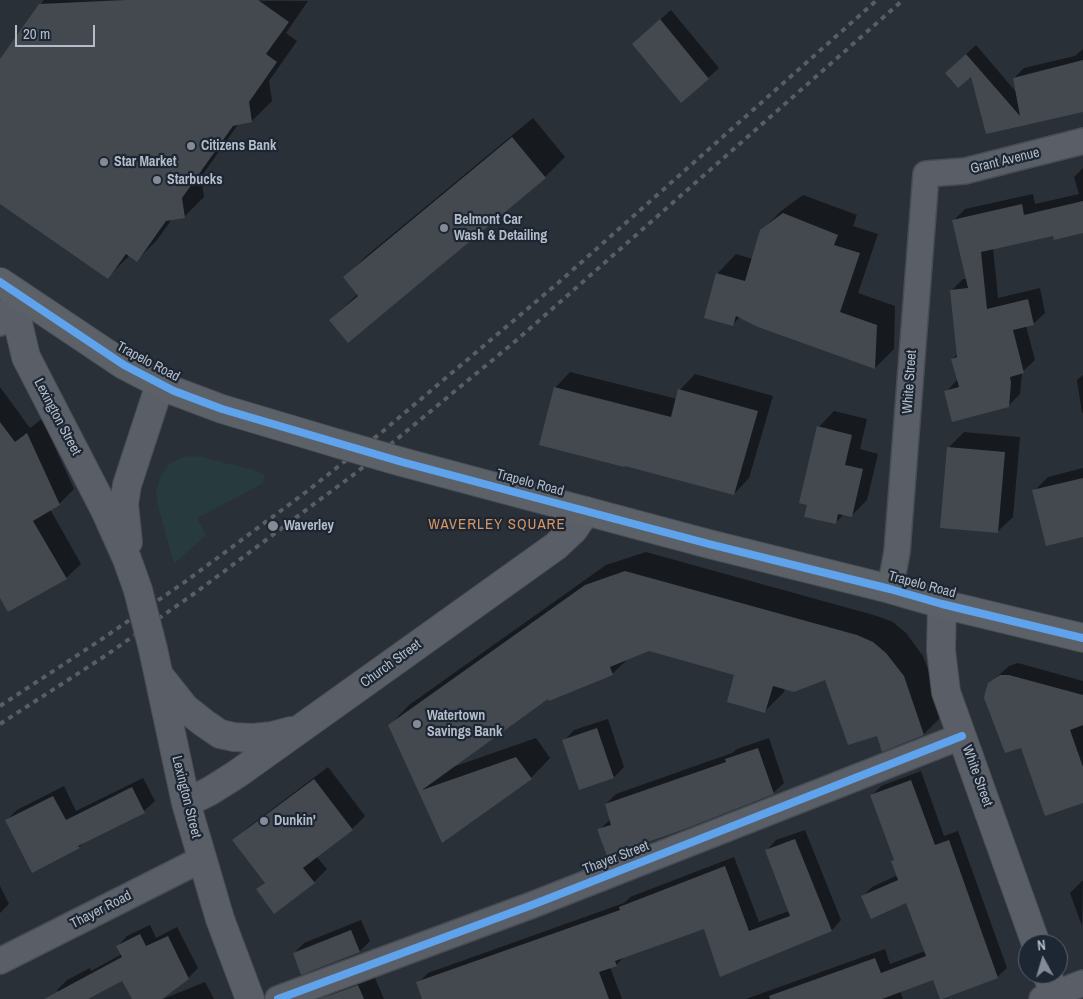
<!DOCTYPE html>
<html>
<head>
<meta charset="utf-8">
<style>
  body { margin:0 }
  #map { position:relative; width:1083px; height:999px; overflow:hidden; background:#2a3038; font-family:"Archivo Narrow",sans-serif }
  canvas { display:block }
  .north { position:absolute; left:1018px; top:934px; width:50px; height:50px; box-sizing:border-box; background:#1d2633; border:1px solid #59626f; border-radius:50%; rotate:354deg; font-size:14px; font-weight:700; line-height:20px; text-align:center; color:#b4bcc9 }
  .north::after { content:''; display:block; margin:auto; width:18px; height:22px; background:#848b96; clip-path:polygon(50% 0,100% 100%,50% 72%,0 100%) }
  .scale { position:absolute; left:15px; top:25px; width:80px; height:22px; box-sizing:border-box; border:2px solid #b4bcc9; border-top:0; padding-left:6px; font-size:15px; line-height:18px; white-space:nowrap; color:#b4bcc9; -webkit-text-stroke:4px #1d2633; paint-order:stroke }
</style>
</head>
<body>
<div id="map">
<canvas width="1083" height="999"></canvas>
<div class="north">N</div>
<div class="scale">20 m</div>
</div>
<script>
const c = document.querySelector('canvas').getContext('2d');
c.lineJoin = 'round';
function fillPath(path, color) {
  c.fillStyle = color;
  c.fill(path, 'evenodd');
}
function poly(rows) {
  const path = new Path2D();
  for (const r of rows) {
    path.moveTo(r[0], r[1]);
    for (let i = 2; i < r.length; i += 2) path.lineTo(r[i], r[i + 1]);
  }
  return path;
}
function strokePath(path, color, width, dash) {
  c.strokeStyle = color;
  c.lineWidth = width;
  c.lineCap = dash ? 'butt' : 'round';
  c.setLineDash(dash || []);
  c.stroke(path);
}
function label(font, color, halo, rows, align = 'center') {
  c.font = font + ' "Archivo Narrow",sans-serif';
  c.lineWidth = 4.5;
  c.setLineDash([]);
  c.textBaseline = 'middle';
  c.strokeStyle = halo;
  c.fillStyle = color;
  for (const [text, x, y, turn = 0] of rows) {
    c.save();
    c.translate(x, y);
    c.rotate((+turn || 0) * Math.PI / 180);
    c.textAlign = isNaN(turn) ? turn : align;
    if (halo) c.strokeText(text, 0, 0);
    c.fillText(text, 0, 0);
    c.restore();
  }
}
const green = poly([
  [192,456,201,457,257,471,264,475,265,479,262,484,197,518,206,535,174,564,159,509,156,493,160,477,169,464,184,457]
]);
const shadow = poly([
  [44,0,308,1,286,33,297,41,269,81,272,101,252,121,239,123,201,177,204,197,184,217,172,219,157,240,137,260,130,255,108,277,0,202,0,61],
  [671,10,719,68,708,78,644,34],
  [976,45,1016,92,1014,78,1024,68,1075,56,1083,49,1083,110,986,133,972,74,946,73],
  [533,118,565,157,545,177,330,320,358,294,344,278,365,257],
  [1083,168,1083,232,1054,235,993,248,998,298,1040,288,1045,313,1033,324,1026,326,1035,360,1022,372,1020,394,1009,405,946,392,958,379,952,359,958,354,951,291,963,279,967,279,953,221,965,209,1033,194,1035,204,1079,194,1074,177],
  [803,195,857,215,853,226,878,234,858,293,895,306,894,349,875,368,740,317,733,324,717,274,736,254,753,259,761,231,781,211],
  [570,372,677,399,680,390,695,374,773,396,749,478,734,494,625,465,555,388],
  [1083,375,1083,412,1082,413,1077,380],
  [0,387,30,428,42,419,74,489,59,504,50,509,81,564,66,578,0,596],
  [834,411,867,419,860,449,878,454,867,500,852,515,844,514,835,523,819,427],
  [964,432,1020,437,1013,517,997,532,949,447],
  [1083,468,1083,536,1034,491,1048,477],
  [646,552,877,616,893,622,906,633,923,656,944,714,924,734,883,750,878,734,826,678,785,688,784,692,764,712,736,674,649,650,629,658,612,674,549,697,453,767,536,738,550,758,531,778,442,841,390,725,409,705,606,565],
  [1018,663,1083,681,1083,801,1022,746,991,682,1009,666],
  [608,719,624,767,614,777,564,741,574,730],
  [769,738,784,783,773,793,599,830,611,819,606,804,616,794,732,753,737,749],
  [328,767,365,816,352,829,316,856,327,869,314,882,258,889,266,882,234,841,247,828],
  [921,771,944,836,958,831,1007,968,997,977,934,978,900,991,903,999,746,999,885,949,890,964,925,951,907,901,862,897,872,887,898,875,892,861,895,859,871,796,881,786],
  [143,778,155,801,144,811,86,841,79,847,7,820,17,810,64,786,76,811],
  [805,830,841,920,832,930,721,976,704,928,625,956,616,965,610,967,622,999,424,999,418,983,428,973,624,903,630,897,734,857,759,922,789,911,767,850,776,840],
  [1082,881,1083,881,1082,926,1070,893],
  [0,886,9,904,0,913],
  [361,920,370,941,360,951,294,953,304,943],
  [150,925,156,938,177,927,198,968,188,978,160,999,133,999,123,979,86,999,62,999,57,990,67,980,90,968,91,971,122,954,118,946,127,936],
  [372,971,384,999,322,999,336,985],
  [205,982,214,999,163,999]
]);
const building = poly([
  [126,0,258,0,289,22,266,54,277,62,249,102,252,122,233,126,182,198,185,218,166,221,137,262,126,254,108,279,0,204,0,59,39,4],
  [660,19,709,79,681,103,632,44],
  [966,54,1020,116,1013,78,1083,60,1083,112,986,134,971,77,958,88,945,73],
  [512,137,546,178,348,343,329,320,358,296,343,277],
  [1083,201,1083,233,1054,240,1053,236,981,252,987,309,1028,299,1034,325,1013,330,1024,373,1010,377,1011,383,1009,407,952,422,944,391,959,387,951,359,957,357,950,290,968,288,952,220,1022,204,1024,215],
  [783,213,838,235,834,245,860,253,840,312,877,325,875,369,758,327,736,316,733,326,704,318,716,273,745,281,760,230],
  [554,387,671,417,678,389,758,411,734,495,625,466,624,467,539,445],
  [0,422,15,442,27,433,60,505,33,521,67,579,8,612,0,598],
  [817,426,852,435,845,465,863,469,852,517,838,514,836,524,804,517,807,505,799,503],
  [947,447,1005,452,998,533,940,528],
  [1083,478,1083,537,1046,546,1032,490],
  [625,571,857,635,873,642,886,653,904,676,924,735,882,752,877,736,848,745,825,680,794,692,773,686,765,713,727,702,734,675,649,651,610,667,613,675,549,701,548,699,422,790,516,757,532,779,442,843,388,725,585,585],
  [1000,675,1009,675,1083,695,1083,725,1070,730,1083,767,1083,803,1045,816,1021,748,1005,753,984,698,985,693,988,683],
  [597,728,614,778,579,790,562,740],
  [758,748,774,794,685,829,607,856,597,829,611,825,605,804,726,762,725,759],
  [314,779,353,830,303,868,315,883,274,914,256,889,265,883,232,840],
  [911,780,935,845,949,840,998,978,942,999,940,999,933,980,882,999,770,999,769,996,875,958,881,973,926,956,906,903,871,919,861,896,898,880,891,861,894,860,870,795],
  [132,787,145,813,78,846,80,848,32,873,5,820,53,796,66,820],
  [795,839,832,931,720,977,704,929,615,961,617,966,599,972,609,999,422,999,416,982,620,910,619,907,725,866,749,931,790,916,765,850],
  [351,930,360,952,301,975,293,953],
  [140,934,146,946,168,936,189,979,162,999,132,999,122,981,88,999,44,999,122,957,116,946],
  [358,985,364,999,319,999]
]);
const minor = poly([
  [0,323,11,307,18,294],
  [890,589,897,552,926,174,965,171,1083,141],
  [0,961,202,859],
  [278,999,532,905,962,736],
  [1042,999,1083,983]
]);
const tertiary = poly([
  [18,294,18,323,26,357,105,510,127,559,138,590],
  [128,542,124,504,127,485,160,384],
  [942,604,941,650,946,692,1036,944],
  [153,649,186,803,220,919,250,999],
  [162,679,185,708,204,723,220,734,234,737,253,738,272,736,291,731],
  [186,803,210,791,237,774,556,546,574,529,586,511],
  [1047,974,1056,999]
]);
const primary = poly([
  [0,282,124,365,174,391,222,409,336,443],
  [402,462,709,544,890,589,942,604,1083,638]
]);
const rail = poly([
  [0,706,102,639,189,579,306,492,382,432,558,283,877,0],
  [0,724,105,656,195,593,357,472,518,339,903,0]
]);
const tertiaryBridge = poly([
  [138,590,153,649]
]);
const primaryBridge = poly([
  [336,443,402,462]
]);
const cycleway = poly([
  [0,282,124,365,174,391,222,409,402,462,709,544,890,589,942,604,1083,638],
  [278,999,532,905,962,736]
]);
const markers = [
  [191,146,5,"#848b96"],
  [104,162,5,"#848b96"],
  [157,180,5,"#848b96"],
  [444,228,5,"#848b96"],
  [273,526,6,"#848b96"],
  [417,724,5,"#848b96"],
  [264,821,5,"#848b96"]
];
const poiNames = [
  ["Citizens Bank",201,146],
  ["Star Market",114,162],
  ["Starbucks",167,180],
  ["Belmont Car",454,220],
  ["Wash & Detailing",454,236],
  ["Waverley",284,526],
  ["Watertown",427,716],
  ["Savings Bank",427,732],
  ["Dunkin'",274,821]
];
const streetNames = [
  ["Grant Avenue",1005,161,-14],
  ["Trapelo Road",148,362,28],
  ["White Street",910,382,-86],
  ["Lexington Street",57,417,62],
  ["Trapelo Road",530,483,15],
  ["Trapelo Road",922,585,15],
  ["Church Street",391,664,-36],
  ["White Street",977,776,70],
  ["Lexington Street",186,797,76],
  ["Thayer Street",616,858,-21],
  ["Thayer Road",101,910,-27]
];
const neighbourhoodNames = [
  ["WAVERLEY SQUARE",497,525]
];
fillPath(green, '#273a3e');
fillPath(shadow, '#0007');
fillPath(building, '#444950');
strokePath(minor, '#484c53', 28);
strokePath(tertiary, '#484c53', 30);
strokePath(primary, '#484c55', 30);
strokePath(minor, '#5a5e66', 25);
strokePath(tertiary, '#5a5e66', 28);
strokePath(primary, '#5c6168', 28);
strokePath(rail, '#595d64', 4, [5, 5]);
strokePath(tertiaryBridge, '#484c53', 30, []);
strokePath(primaryBridge, '#484c55', 30, []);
strokePath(tertiaryBridge, '#5a5e66', 28);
strokePath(primaryBridge, '#5c6168', 28);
strokePath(cycleway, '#60a3ed', 8);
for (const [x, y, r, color] of markers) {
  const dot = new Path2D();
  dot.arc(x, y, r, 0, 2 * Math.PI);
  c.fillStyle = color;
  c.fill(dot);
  strokePath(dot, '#1d2633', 2);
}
label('bold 14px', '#b4bcc9', '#1d2633', poiNames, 'left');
label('14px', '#b4bcc9', '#1d2633', streetNames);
c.letterSpacing = '1px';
label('15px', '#d59563', '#1d2633', neighbourhoodNames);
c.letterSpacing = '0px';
</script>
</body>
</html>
